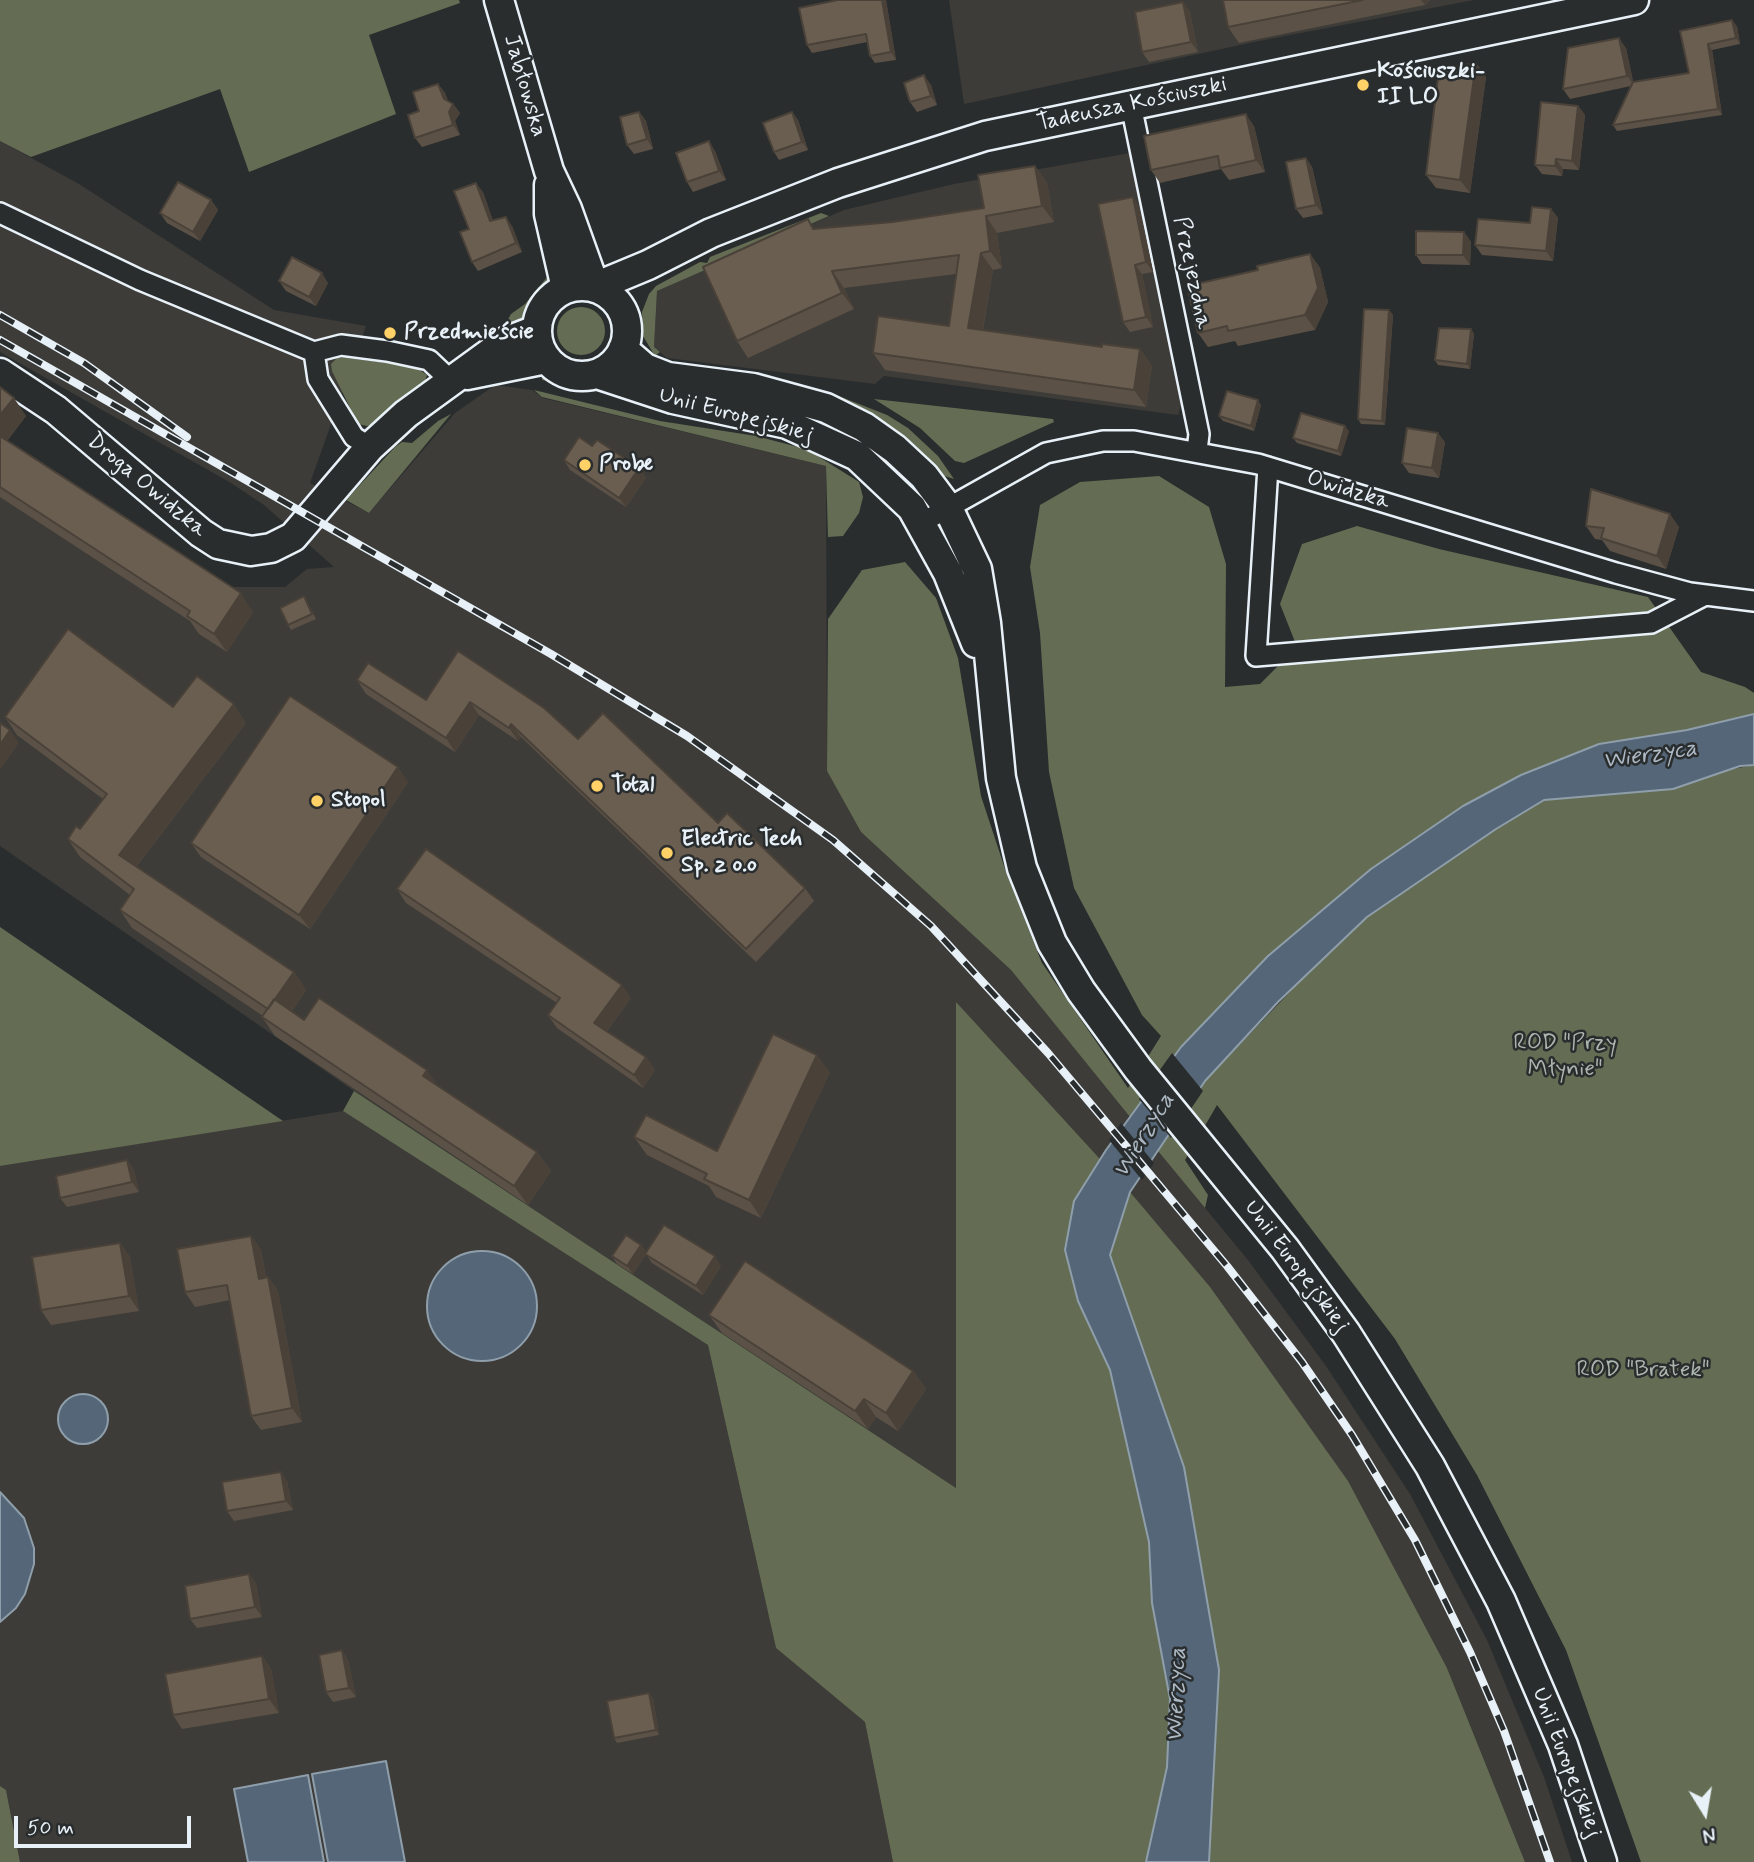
<!DOCTYPE html>
<html>
<head>
<meta charset="utf-8">
<style>
  body { margin:0 }
  #map { position:relative; width:1754px; height:1862px; overflow:hidden; background:#2a2d2e; font-family:Mynerve,sans-serif }
  canvas { display:block }
  .north { position:absolute; left:1670px; top:1778px; width:70px; height:70px; -webkit-text-stroke:5px #2a2d2e; paint-order:stroke; rotate:169deg; font-size:19px; font-weight:700; line-height:28px; text-align:center; color:#e8f1f8 }
  .north::after { content:''; display:block; margin:auto; width:24px; height:32px; background:#e8f1f8; clip-path:polygon(50% 0,100% 100%,50% 72%,0 100%) }
  .scale { position:absolute; left:14px; top:1816px; width:177px; height:32px; box-sizing:border-box; border:4px solid #e8f1f8; border-top:0; padding-left:9px; font-size:21px; line-height:24px; white-space:nowrap; color:#e8f1f8; -webkit-text-stroke:5px #2a2d2e; paint-order:stroke }
</style>
</head>
<body>
<div id="map">
<canvas width="1754" height="1862"></canvas>
<div class="north">N</div>
<div class="scale">50 m</div>
</div>
<script>
const c = document.querySelector('canvas').getContext('2d');
c.lineJoin = 'round';
function fillPath(path, color) {
  c.fillStyle = color;
  c.fill(path, 'evenodd');
}
function poly(rows) {
  const path = new Path2D();
  for (const r of rows) {
    if (r.length === 3) {
      path.moveTo(r[0] + r[2], r[1]);
      path.arc(r[0], r[1], r[2], 0, 2 * Math.PI);
      continue;
    }
    path.moveTo(r[0], r[1]);
    for (let i = 2; i < r.length; i += 2) path.lineTo(r[i], r[i + 1]);
  }
  return path;
}
function strokePath(path, color, width, dash) {
  c.strokeStyle = color;
  c.lineWidth = width;
  c.lineCap = dash ? 'butt' : 'round';
  c.setLineDash(dash || []);
  c.stroke(path);
}
function label(font, color, halo, rows, align = 'center') {
  c.font = font + ' Mynerve,sans-serif';
  c.lineWidth = 5;
  c.setLineDash([]);
  c.textBaseline = 'middle';
  c.strokeStyle = halo;
  c.fillStyle = color;
  for (const [text, x, y, turn = 0] of rows) {
    c.save();
    c.translate(x, y);
    c.rotate((+turn || 0) * Math.PI / 180);
    c.textAlign = isNaN(turn) ? turn : align;
    if (halo) c.strokeText(text, 0, 0);
    c.fillText(text, 0, 0);
    c.restore();
  }
}
const built = poly([
  [949,0,1474,0,1259,41,964,104],
  [0,141,79,184,274,310,366,326,310,483,369,513,455,413,495,385,532,390,543,398,826,466,827,771,861,832,1011,970,1130,1117,1100,1159,956,1003,956,1488,354,1091,0,846,0,442,223,587,285,587,307,569,334,567,264,505,231,483,0,352],
  [1130,153,1183,399,1178,415,884,376,875,384,667,358,654,347,657,291,844,210,954,184],
  [343,1111,708,1345,776,1648,865,1722,893,1862,20,1862,6,1790,0,1786,0,1166],
  [1158,1151,1248,1260,1326,1366,1410,1494,1487,1640,1544,1777,1572,1862,1525,1862,1447,1668,1130,1192]
]);
const green = poly([
  [0,0,459,0,460,3,369,35,396,114,249,172,220,89,31,157,0,141],
  [821,213,829,216,657,291,654,347,660,352,655,356,643,336,642,312,649,294,656,286,700,262,707,263,710,257],
  [548,276,554,277,525,319,508,331,507,321,511,314,525,304],
  [581,331,24],
  [338,357,414,366,427,375,425,381,375,424,367,426,358,424,332,371,331,364],
  [543,369,566,380,588,384,616,393,616,395,542,380],
  [787,385,826,391,887,415,908,428,938,456,954,479,935,473],
  [534,390,660,421,756,436,798,447,816,455,859,482,863,497,859,513,843,536,828,537,826,466,542,397],
  [874,399,1053,419,1054,422,964,463,955,461,920,428],
  [451,414,369,513,346,500,395,447,402,442,412,443,438,421],
  [1159,476,1209,507,1226,564,1225,687,1260,684,1282,662,1303,662,1280,604,1302,544,1357,526,1439,549,1648,597,1701,672,1745,687,1754,693,1754,714,1687,730,1599,744,1521,775,1463,806,1371,869,1268,956,1181,1047,1130,1117,1011,970,861,832,827,771,828,619,862,570,905,562,936,598,958,658,981,796,1007,875,1042,963,1128,1088,1161,1036,1142,1015,1074,888,1049,772,1040,633,1030,567,1040,505,1080,482],
  [1754,765,1754,1862,1641,1862,1566,1650,1477,1475,1395,1339,1217,1105,1185,1160,1208,1195,1205,1208,1158,1151,1205,1081,1327,953,1367,917,1496,829,1544,800,1598,794],
  [0,927,283,1121,0,1166],
  [956,1002,1100,1159,1074,1201,1065,1250,1078,1301,1110,1370,1149,1542,1152,1603,1170,1699,1167,1767,1146,1862,893,1862,865,1722,776,1648,708,1345,343,1111,354,1091,956,1488],
  [1130,1192,1210,1287,1348,1481,1447,1668,1525,1862,1209,1862,1219,1670,1110,1255],
  [0,1786,6,1790,20,1862,0,1862]
]);
const water = poly([
  [1754,714,1754,765,1740,766,1673,789,1544,800,1496,829,1367,917,1278,1002,1205,1081,1130,1192,1110,1255,1184,1467,1219,1670,1209,1862,1146,1862,1167,1767,1170,1699,1152,1603,1149,1542,1110,1370,1078,1301,1065,1250,1074,1201,1106,1150,1181,1047,1268,956,1371,869,1463,806,1521,775,1599,744,1687,730,1754,714],
  [482,1306,55],
  [83,1419,25],
  [0,1492,24,1518,34,1548,34,1564,25,1594,16,1608,0,1622,0,1492],
  [386,1761,405,1862,328,1862,312,1774,386,1761],
  [308,1775,324,1862,248,1862,234,1789,308,1775]
]);
const pier = poly([
  [1172,1053,1203,1091,1171,1138,1139,1099],
  [1121,1123,1154,1163,1142,1180,1109,1140]
]);
const street = poly([
  [1131,105,1199,434,1197,451],
  [0,213,140,280,314,352,341,345,387,351,429,360,450,380],
  [314,352,318,379,354,437,370,447],
  [1268,467,1256,656,1651,623,1705,595],
  [921,523,1046,453,1103,441,1134,441,1258,464,1616,573,1690,593,1754,601]
]);
const secondary = poly([
  [499,0,549,171,567,209,595,287],
  [549,185,549,214,566,288],
  [582,331,45],
  [595,287,648,265,711,233,838,183,985,136,1634,0],
  [623,349,645,368,668,377,753,388,826,408,864,427,895,449,924,476,948,508,977,569,986,623,1001,778,1022,868,1052,943,1081,991,1138,1069,1285,1249,1346,1333,1430,1466,1501,1601,1563,1745,1602,1862],
  [0,373,56,410,201,533,218,544,251,551,271,548,293,537,370,447,406,414,505,342,536,330],
  [597,374,673,399,787,424,857,456,912,508,948,573,976,643],
  [467,375,546,359]
]);
const rail = poly([
  [0,315,84,363,187,437],
  [0,340,551,654,687,736,833,840,931,926,1048,1053,1227,1266,1302,1362,1352,1435,1415,1540,1470,1652,1504,1731,1550,1862]
]);
const wall = poly([
  [838,0,886,0,896,60,875,63,870,56,867,42,812,53,807,45],
  [1223,0,1430,0,1425,5,1239,43,1228,27],
  [1183,2,1190,12,1198,52,1149,62,1142,52],
  [1737,26,1740,44,1712,50,1722,115,1617,131,1613,125,1631,86,1570,99,1563,89,1626,48,1633,82,1689,73,1680,31],
  [1476,63,1486,77,1470,193,1436,188,1426,175],
  [438,84,445,93,448,101,453,104,460,113,455,121,460,135,422,147,415,138,419,111],
  [931,85,937,105,917,112,910,102],
  [1578,106,1585,115,1579,170,1563,169,1562,176,1542,174,1535,165],
  [639,112,646,121,653,149,634,154,627,145],
  [792,112,798,120,808,150,779,160,774,152],
  [1254,126,1265,172,1229,180,1221,169,1160,183,1151,170],
  [715,151,726,180,693,192,687,182],
  [1306,158,1312,167,1323,214,1303,218,1296,209],
  [1035,166,1047,183,1054,222,997,233,1002,268,993,270,983,330,1102,347,1140,349,1152,366,1146,407,885,370,873,353,949,326,956,274,844,288,854,309,748,358,737,341,815,229,893,222,984,208],
  [483,192,493,221,512,226,522,252,478,271,472,262,469,229],
  [1133,197,1139,207,1153,272,1142,274,1153,327,1130,332,1123,322],
  [211,200,218,210,200,241,167,223,160,213],
  [1551,209,1558,218,1553,261,1482,255,1475,245,1530,223],
  [1464,232,1471,242,1470,265,1422,264,1416,255],
  [1310,254,1320,268,1328,302,1315,330,1238,346,1235,341,1208,347,1198,333,1258,270],
  [279,281,328,283,316,306,286,291],
  [1389,310,1393,315,1385,425,1361,424,1358,419],
  [1471,329,1474,334,1470,369,1438,365,1435,360],
  [0,387,26,416,7,441,253,612,227,652,199,634,190,621,0,497],
  [1261,405,1254,431,1223,421,1219,416],
  [1349,431,1341,456,1297,443,1293,438],
  [1445,442,1439,478,1409,473,1402,463],
  [592,446,639,468,646,478,626,507,570,470,564,460],
  [1586,526,1679,527,1666,569,1610,551,1602,540,1595,539],
  [304,596,316,619,291,630,288,625],
  [458,651,578,739,718,823,805,888,814,901,756,962,521,737,518,741,479,715,455,752,366,694,357,680,426,700],
  [173,707,246,723,136,867,294,972,306,990,292,1011,304,1020,439,1086,537,1152,551,1171,528,1205,275,1036,262,1017,263,1016,132,928,120,910,130,895,80,857,68,839,80,829,103,799,17,735,5,717],
  [408,782,310,929,201,857,191,843],
  [397,889,631,998,607,1031,646,1057,655,1070,643,1088,557,1028,548,1015,557,1003,406,903],
  [830,1072,761,1218,716,1197,709,1186,647,1155,634,1137,717,1151],
  [127,1160,134,1170,139,1192,67,1207,60,1198],
  [251,1236,261,1250,266,1277,268,1277,278,1291,302,1422,261,1430,251,1416,230,1300,195,1307,185,1292],
  [120,1243,130,1257,139,1311,51,1325,41,1310],
  [641,1245,646,1252,721,1266,703,1295,652,1263,646,1254,633,1274,617,1264,612,1256],
  [709,1315,913,1371,926,1389,898,1431,876,1417,868,1429,722,1333],
  [287,1481,293,1510,234,1521,227,1511],
  [249,1574,256,1584,262,1617,197,1628,190,1619],
  [342,1650,348,1660,356,1697,333,1702,326,1692],
  [262,1656,271,1669,279,1713,182,1729,173,1715],
  [653,1698,659,1735,617,1743,614,1738]
]);
const shadedWall = poly([
  [882,0,886,0,896,60,891,52],
  [1421,0,1430,0,1425,5],
  [1183,2,1190,12,1198,52,1191,42],
  [1732,20,1737,26,1740,44,1736,38],
  [1619,38,1626,48,1634,85,1627,76],
  [1708,44,1712,50,1722,115,1718,109],
  [1476,63,1486,77,1470,193,1460,180],
  [924,75,931,85,937,105,931,96],
  [438,84,445,93,450,109,453,104,460,113,455,121,460,135,453,125],
  [1578,106,1585,115,1579,170,1572,161],
  [639,112,646,121,653,149,647,139],
  [792,112,798,120,808,150,802,142],
  [1246,114,1254,126,1265,172,1256,160],
  [709,141,715,151,726,180,719,171],
  [1306,158,1312,167,1323,214,1316,205],
  [1556,159,1563,169,1562,176,1555,166],
  [1035,166,1047,183,1054,222,1042,206],
  [476,183,483,192,496,230,490,221],
  [1133,197,1139,207,1153,272,1146,262],
  [211,200,218,210,200,241,193,232],
  [1551,209,1558,218,1553,261,1546,251],
  [986,216,997,233,1002,268,990,251],
  [506,217,512,226,522,252,516,243],
  [1464,232,1471,242,1470,265,1463,255],
  [981,253,993,270,980,345,968,328],
  [1310,254,1320,268,1328,302,1315,330,1305,315],
  [1135,265,1142,274,1153,327,1146,317],
  [832,271,844,288,854,309,842,293],
  [322,273,328,283,316,306,309,297],
  [1389,310,1393,315,1385,425,1382,421],
  [1471,329,1474,334,1470,369,1467,364],
  [1140,349,1152,366,1146,407,1134,390],
  [14,398,26,416,2,447,0,444,0,415],
  [1258,400,1261,405,1254,431,1251,426],
  [1345,426,1349,431,1341,456,1338,451],
  [1438,433,1445,442,1439,478,1432,468],
  [639,468,646,478,626,507,619,498],
  [1670,514,1679,527,1666,569,1657,556],
  [241,593,253,612,227,652,214,634],
  [470,702,479,715,455,752,446,738],
  [234,704,246,723,131,873,119,855],
  [511,724,521,737,518,741,509,728],
  [10,730,19,743,0,770,0,745],
  [398,767,408,782,310,929,299,915],
  [294,972,306,990,281,1027,268,1009],
  [622,985,631,998,603,1036,594,1023],
  [817,1055,830,1072,761,1218,749,1200],
  [646,1057,655,1070,643,1088,634,1075],
  [427,1070,440,1089,423,1076],
  [537,1152,551,1171,528,1205,514,1186],
  [127,1160,134,1170,139,1192,132,1182],
  [251,1236,261,1250,269,1293,259,1279],
  [120,1243,130,1257,139,1311,129,1296],
  [641,1245,647,1252,633,1274,627,1266],
  [715,1256,721,1266,703,1295,696,1286],
  [268,1277,278,1291,302,1422,292,1408],
  [913,1371,926,1389,898,1431,886,1413],
  [864,1399,876,1417,868,1429,855,1411],
  [281,1472,287,1481,293,1510,286,1501],
  [249,1574,256,1584,262,1617,255,1607],
  [342,1650,348,1660,356,1697,349,1688],
  [262,1656,271,1669,279,1713,269,1699],
  [649,1693,653,1698,659,1735,656,1730]
]);
const building = poly([
  [838,0,882,0,891,52,870,56,866,34,807,45,799,8,838,0],
  [1223,0,1363,0,1228,27,1223,0],
  [1183,2,1191,42,1142,52,1135,12,1183,2],
  [1732,20,1736,38,1708,44,1718,109,1613,125,1633,82,1689,73,1680,31,1732,20],
  [1619,38,1627,76,1563,89,1568,48,1619,38],
  [1476,63,1460,180,1426,175,1439,70,1476,63],
  [924,75,931,96,910,102,904,83,924,75],
  [438,84,444,99,453,104,449,112,453,125,415,138,408,115,419,111,413,92,438,84],
  [1541,102,1578,106,1572,161,1556,159,1555,166,1535,165,1541,102],
  [639,112,647,139,627,145,620,117,639,112],
  [792,112,802,142,774,152,763,123,792,112],
  [1246,114,1256,160,1220,168,1218,156,1151,170,1144,136,1246,114],
  [709,141,719,171,687,182,676,153,709,141],
  [1306,158,1316,205,1296,209,1286,162,1306,158],
  [1035,166,1042,206,986,216,990,251,981,253,968,328,1102,347,1102,344,1140,349,1134,390,873,353,878,316,949,326,959,255,832,271,842,293,737,341,703,267,808,219,813,229,893,222,984,208,978,175,1035,166],
  [178,182,211,200,193,232,160,213,178,182],
  [476,183,490,221,506,217,516,243,472,262,460,232,469,229,454,191,476,183],
  [1133,197,1146,262,1135,265,1146,317,1123,322,1098,204,1133,197],
  [1532,207,1551,209,1546,251,1475,245,1478,219,1530,223,1532,207],
  [1416,231,1464,232,1463,255,1416,255,1416,231],
  [1310,254,1318,288,1305,315,1228,331,1227,326,1198,333,1187,286,1258,270,1257,266,1310,254],
  [292,257,322,273,309,297,279,281,292,257],
  [1364,309,1389,310,1382,421,1358,419,1364,309],
  [1439,328,1471,329,1467,364,1435,360,1439,328],
  [0,387,14,398,0,415,0,387],
  [1227,391,1258,400,1251,426,1219,416,1227,391],
  [1301,413,1345,426,1338,451,1293,438,1301,413],
  [1407,428,1438,433,1432,468,1402,463,1407,428],
  [0,436,241,593,214,634,187,616,190,611,0,487,0,436],
  [579,437,592,446,597,440,639,468,619,498,564,460,579,437],
  [1591,489,1670,514,1657,556,1601,538,1604,528,1586,526,1591,489],
  [304,596,312,614,288,625,280,608,304,596],
  [68,629,173,707,197,676,234,704,119,855,294,972,268,1009,120,910,134,889,68,839,76,826,80,829,107,794,5,717,68,629],
  [458,651,544,708,578,739,603,713,718,823,727,813,805,888,746,949,511,724,509,728,470,702,446,738,357,680,368,663,426,700,458,651],
  [290,696,398,767,299,915,191,843,290,696],
  [0,723,10,730,0,745,0,723],
  [426,849,622,985,594,1023,646,1057,634,1075,548,1015,560,998,397,889,426,849],
  [319,998,427,1070,423,1076,537,1152,514,1186,262,1017,274,999,304,1020,319,998],
  [773,1034,817,1055,749,1200,704,1179,707,1174,634,1137,646,1115,717,1151,773,1034],
  [127,1160,132,1182,60,1198,56,1176,127,1160],
  [664,1225,715,1256,696,1286,645,1254,664,1225],
  [626,1235,641,1245,627,1266,612,1256,626,1235],
  [251,1236,259,1279,268,1277,292,1408,251,1416,227,1285,185,1292,177,1249,251,1236],
  [120,1243,129,1296,41,1310,32,1257,120,1243],
  [745,1261,913,1371,886,1413,864,1399,855,1411,709,1315,745,1261],
  [281,1472,286,1501,227,1511,222,1482,281,1472],
  [249,1574,255,1607,190,1619,185,1586,249,1574],
  [342,1650,349,1688,326,1692,319,1655,342,1650],
  [262,1656,269,1699,173,1715,165,1674,262,1656],
  [649,1693,656,1730,614,1738,607,1701,649,1693]
]);
const markers = [
  [1363,85,7,"#ffd166"],
  [390,333,7,"#ffd166"],
  [585,465,7,"#ffd166"],
  [597,786,7,"#ffd166"],
  [317,801,7,"#ffd166"],
  [667,853,7,"#ffd166"]
];
const poiNames = [
  ["Kościuszki-",1377,72],
  ["II LO",1377,98],
  ["Przedmieście",404,333],
  ["Probe",599,465],
  ["Total",611,786],
  ["Stopol",331,801],
  ["Electric Tech",681,840],
  ["Sp. z o.o",681,866]
];
const streetNames = [
  ["Jabłowska",524,86,74],
  ["Tadeusza Kościuszki",1132,105,-12],
  ["Przejezdna",1191,273,78],
  ["Unii Europejskiej",736,416,15],
  ["Droga Owidzka",146,486,40],
  ["Owidzka",1348,491,17],
  ["Unii Europejskiej",1296,1267,53],
  ["Unii Europejskiej",1566,1763,69]
];
const parkNames = [
  ["ROD \"Przy",1565,1044],
  ["Młynie\"",1565,1070],
  ["ROD \"Bratek\"",1643,1371]
];
const waterNames = [
  ["Wierzyca",1650,756,-8],
  ["Wierzyca",1145,1136,-58],
  ["Wierzyca",1178,1695,-88]
];
fillPath(built, '#3d3c38');
fillPath(green, '#646d53');
fillPath(water, '#546677');
strokePath(water, '#8f9eab', 2);
fillPath(pier, '#2a2d2e');
strokePath(street, '#e8f1f8', 24);
strokePath(secondary, '#e8f1f8', 33);
strokePath(street, '#2a2d2e', 19);
strokePath(secondary, '#2a2d2e', 28);
strokePath(rail, '#e8f1f8', 8);
strokePath(rail, '#2a2d2e', 5, [16]);
fillPath(wall, '#5b5146');
fillPath(shadedWall, '#4a4239');
fillPath(building, '#6a5e51');
strokePath(building, '#4a4239', 2);
for (const [x, y, r, color] of markers) {
  const dot = new Path2D();
  dot.arc(x, y, r, 0, 2 * Math.PI);
  c.fillStyle = color;
  c.fill(dot);
  strokePath(dot, '#2a2d2e', 2.5);
}
label('bold 23px', '#e8f1f8', '#2a2d2e', poiNames, 'left');
label('23px', '#e8f1f8', '#2a2d2e', streetNames);
label('23px', '#adb6ae', '#2a2d2e', parkNames);
label('italic 24px', '#adb9c4', '#2a2d2e', waterNames);
</script>
</body>
</html>
